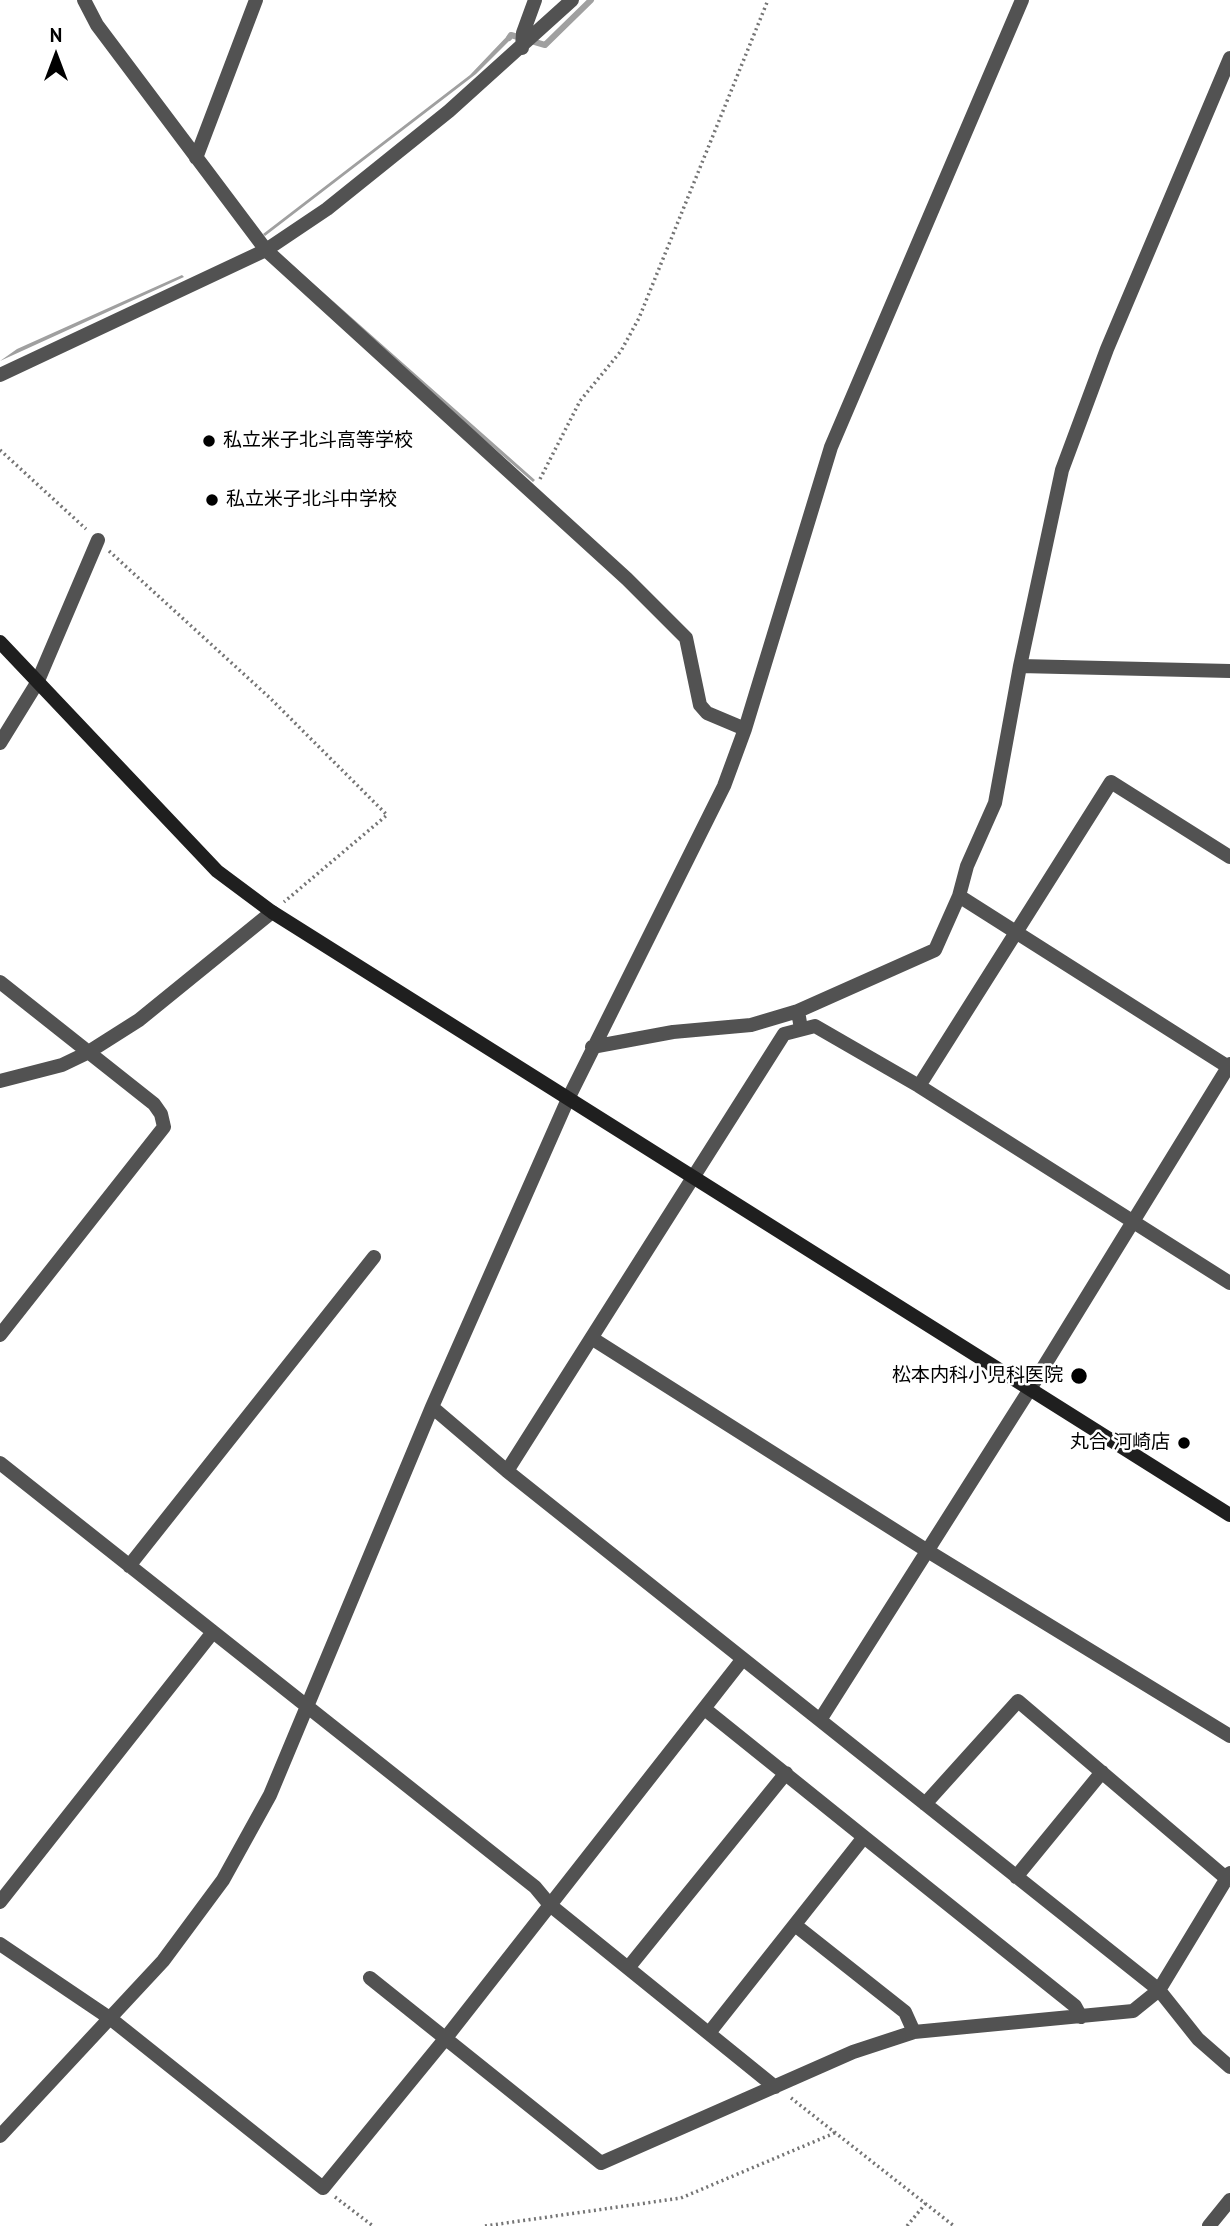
<!DOCTYPE html>
<html>
<head>
<meta charset="utf-8">
<style>
  body { margin:0 }
  #map { position:relative; width:1230px; height:2226px; overflow:hidden; background:#fff; font-family:"PT Sans",sans-serif }
  canvas { display:block }
  .north { position:absolute; left:21px; top:21px; width:70px; height:70px; -webkit-text-stroke:5px #fff; paint-order:stroke; rotate:0deg; font-size:19px; font-weight:700; line-height:28px; text-align:center; color:#000 }
  .north::after { content:''; display:block; margin:auto; width:24px; height:32px; background:#000; clip-path:polygon(50% 0,100% 100%,50% 72%,0 100%) }
</style>
</head>
<body>
<div id="map">
<canvas width="1230" height="2226"></canvas>
<div class="north">N</div>
</div>
<script>
const c = document.querySelector('canvas').getContext('2d');
c.lineJoin = 'round';
function fillPath(path, color) {
  c.fillStyle = color;
  c.fill(path, 'evenodd');
}
function poly(rows) {
  const path = new Path2D();
  for (const r of rows) {
    path.moveTo(r[0], r[1]);
    for (let i = 2; i < r.length; i += 2) path.lineTo(r[i], r[i + 1]);
  }
  return path;
}
function strokePath(path, color, width, dash) {
  c.strokeStyle = color;
  c.lineWidth = width;
  c.lineCap = dash ? 'butt' : 'round';
  c.setLineDash(dash || []);
  c.stroke(path);
}
function label(font, color, halo, rows, align = 'center') {
  c.font = font + ' "PT Sans","Noto Sans JP",sans-serif';
  c.lineWidth = 5;
  c.setLineDash([]);
  c.textBaseline = 'middle';
  c.strokeStyle = halo;
  c.fillStyle = color;
  for (const [text, x, y, turn = 0] of rows) {
    c.save();
    c.translate(x, y);
    c.rotate((+turn || 0) * Math.PI / 180);
    c.textAlign = isNaN(turn) ? turn : align;
    if (halo) c.strokeText(text, 0, 0);
    c.fillText(text, 0, 0);
    c.restore();
  }
}
const water = poly([
  [511,32,509,41,476,74,265,236,263,234,470,75],
  [281,255,535,480,533,482,473,430],
  [182,275,184,277,0,361,17,349]
]);
const stream = poly([
  [509,38,511,35,545,45,591,0]
]);
const path = poly([
  [0,450,86,529],
  [540,479,580,401,621,351,639,318,768,0],
  [109,551,270,698,387,815,284,902],
  [791,2098,954,2226],
  [335,2197,373,2226],
  [485,2226,681,2198,837,2132],
  [907,2226,926,2203]
]);
const street = poly([
  [84,0,97,25,266,250,627,579,686,638,700,705,707,713,745,729],
  [522,48,523,33,535,0],
  [196,158,256,0],
  [0,375,266,250,327,209,449,111,572,0],
  [1020,666,1062,470,1107,349,1230,58],
  [1230,671,1020,666,995,803,967,866,959,896,1230,1068],
  [0,743,37,683,98,540],
  [0,982,154,1104,161,1114,164,1127,0,1335],
  [801,1029,798,1011,935,950,959,896],
  [592,1047,673,1032,751,1025,798,1011],
  [0,1081,62,1065,87,1053,139,1020,272,912],
  [919,1086,1111,782,1230,857],
  [593,1339,926,1550,1230,1736],
  [432,1407,507,1471,1159,1990,1198,2039,1230,2067],
  [0,1463,535,1887,550,1905,775,2087],
  [507,1471,784,1034,815,1026,919,1086,1230,1283],
  [129,1566,374,1257],
  [706,1710,864,1837],
  [820,1720,1030,1389,1230,1064],
  [925,1804,1018,1701,1227,1879],
  [1016,1877,1102,1772],
  [0,1902,213,1632],
  [795,1925,905,2012,914,2032],
  [0,1944,111,2019,323,2188,445,2039,742,1660],
  [628,1968,786,1773],
  [370,1978,601,2163,853,2052,914,2032,1133,2011,1159,1990,1230,1873],
  [709,2033,864,1837,1075,2006,1081,2017],
  [0,2136,163,1961,223,1880,270,1795,432,1407,568,1099,724,786,745,729,831,447,1022,0],
  [1209,2226,1230,2200]
]);
const secondary = poly([
  [0,642,217,871,272,912,1230,1515]
]);
const markers = [
  [209,441,7,"#000"],
  [212,500,7,"#000"],
  [1079,1376,9,"#000"],
  [1184,1443,7,"#000"]
];
const poiNames = [
  ["私立米子北斗高等学校",223,441],
  ["私立米子北斗中学校",226,500],
  ["松本内科小児科医院",1063,1376,"right"],
  ["丸合 河崎店",1170,1443,"right"]
];
fillPath(water, '#a0a0a0');
strokePath(stream, '#a0a0a0', 6);
strokePath(path, '#747474', 3.5, [2, 3.5]);
strokePath(street, '#525252', 14);
strokePath(secondary, '#1f1f1f', 14);
for (const [x, y, r, color] of markers) {
  const dot = new Path2D();
  dot.arc(x, y, r, 0, 2 * Math.PI);
  c.fillStyle = color;
  c.fill(dot);
  strokePath(dot, '#fff', 2.5);
}
label('19px', '#000', '#fff', poiNames, 'left');
</script>
</body>
</html>
